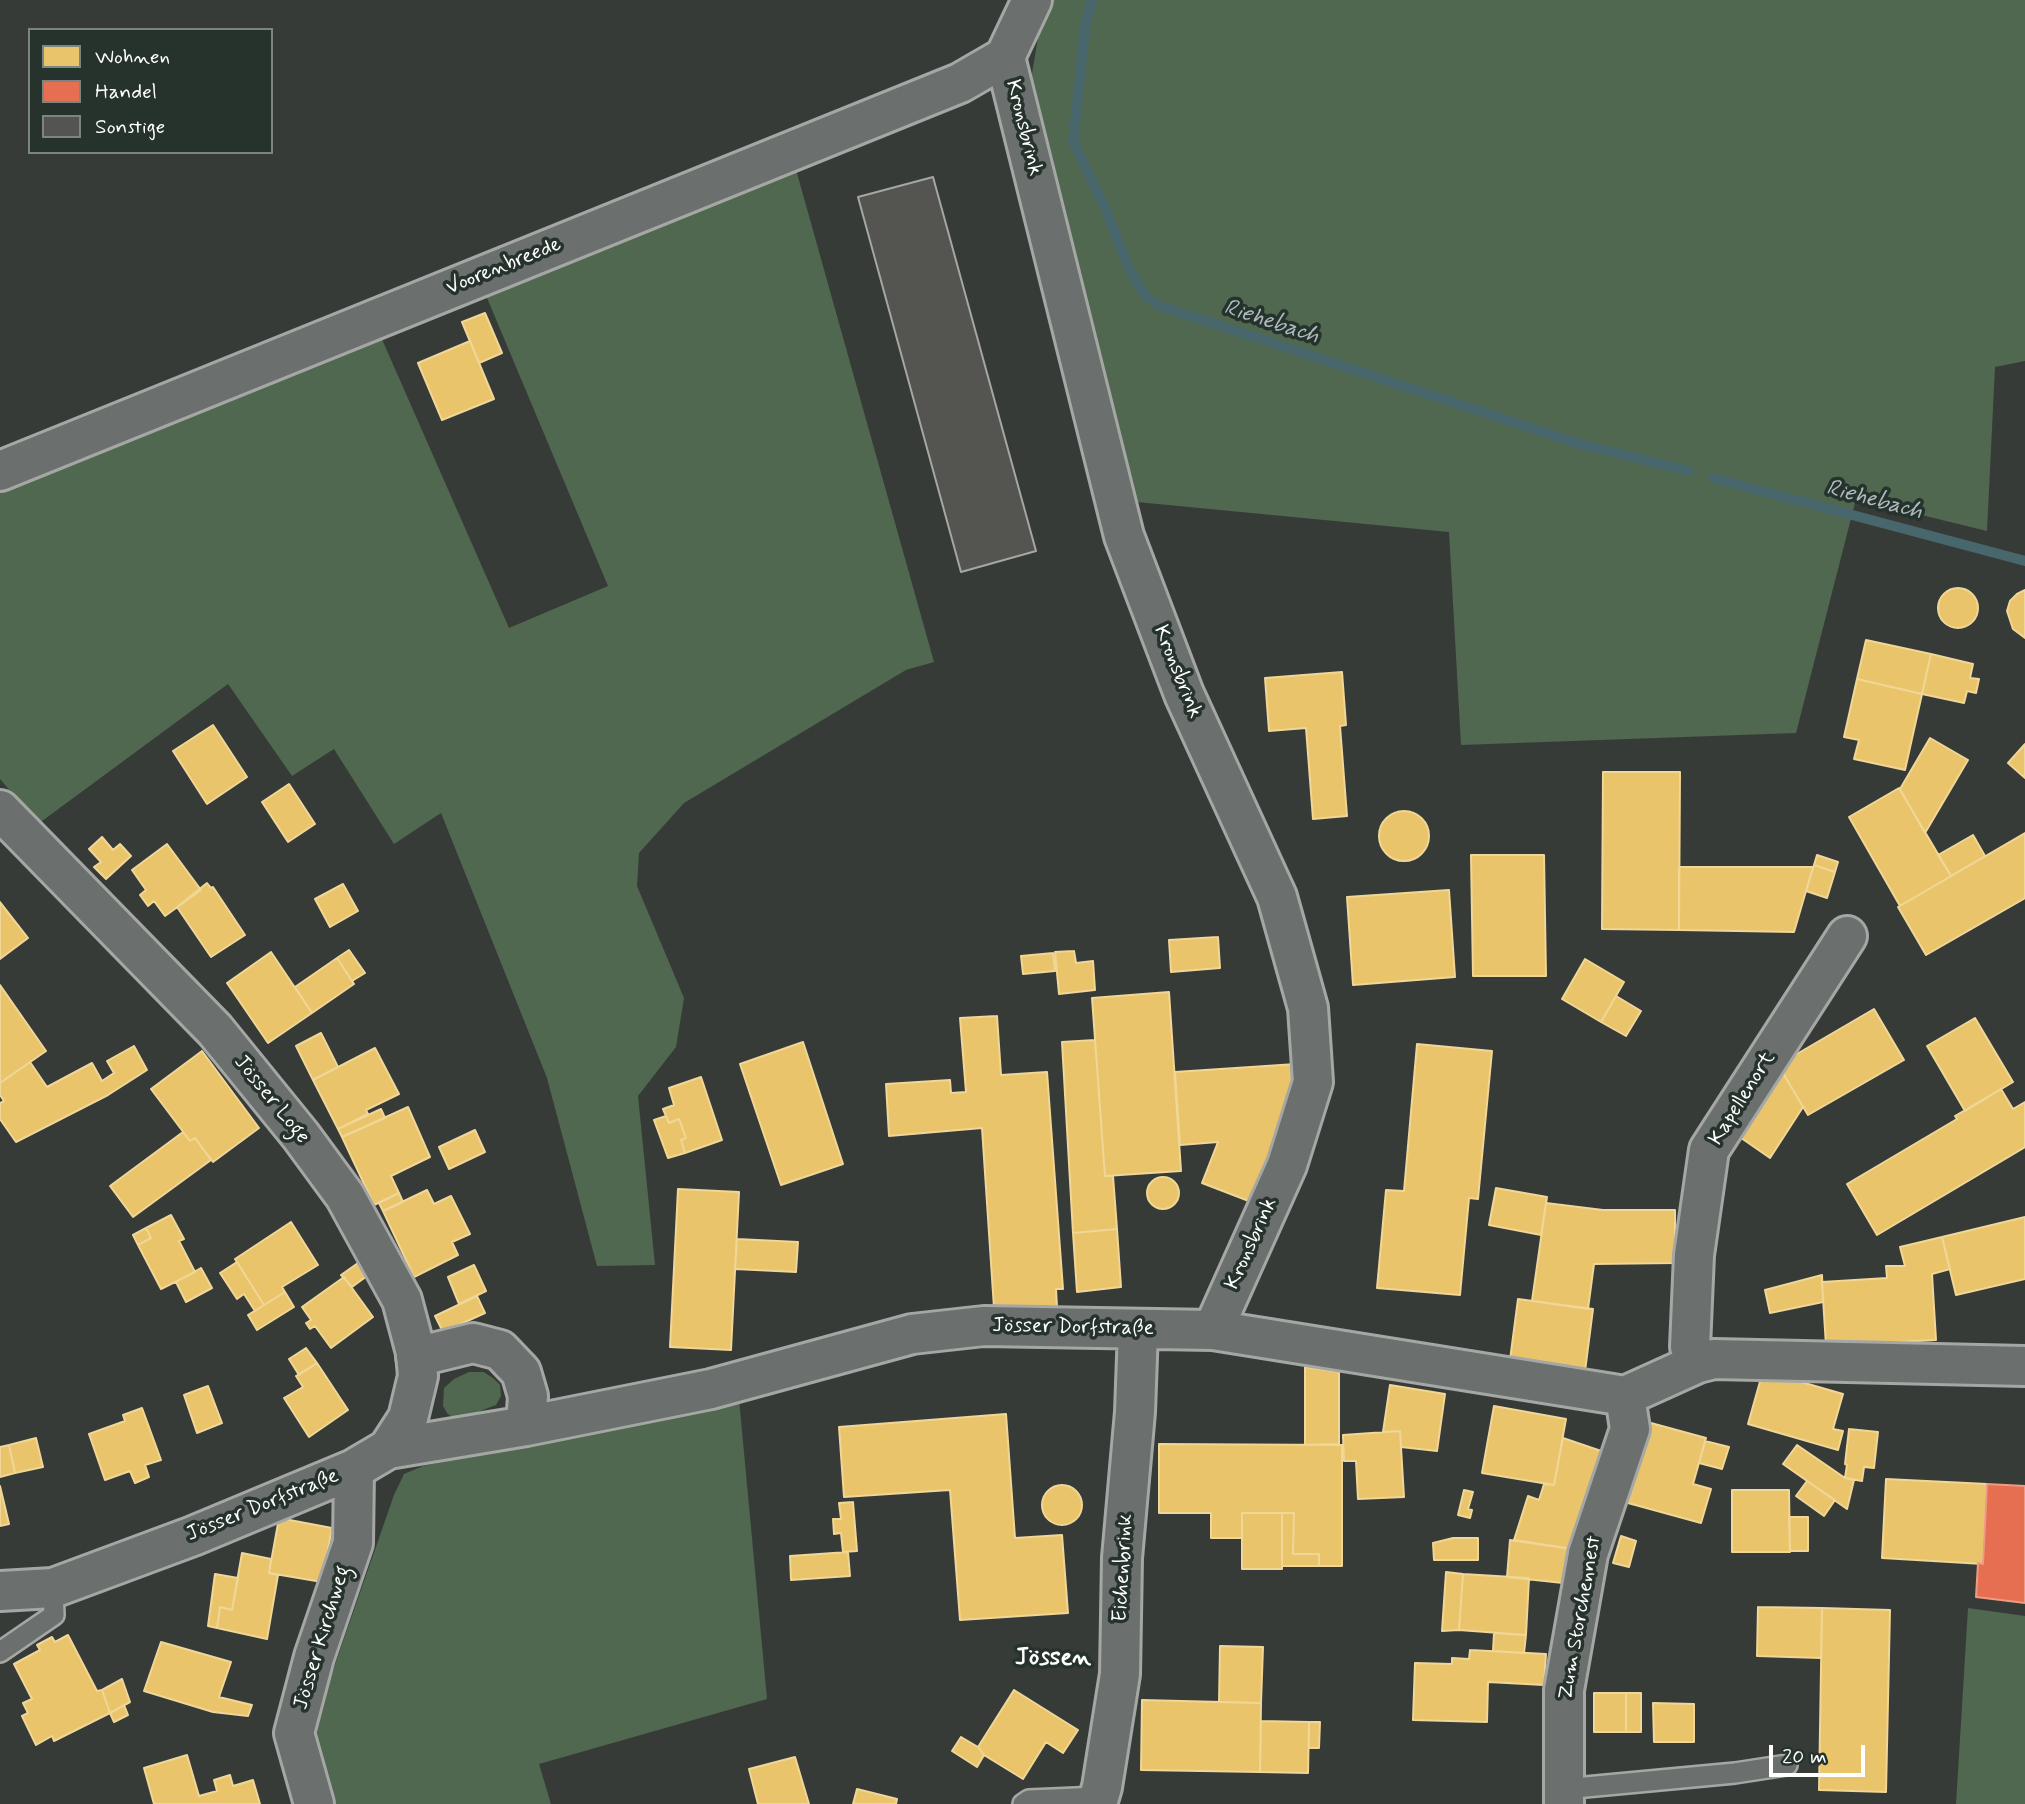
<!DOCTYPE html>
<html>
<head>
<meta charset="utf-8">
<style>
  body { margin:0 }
  #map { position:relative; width:2025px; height:1804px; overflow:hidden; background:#373b38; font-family:Mynerve,sans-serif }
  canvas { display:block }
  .legend { position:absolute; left:28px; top:28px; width:245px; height:126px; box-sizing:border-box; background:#26332d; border:2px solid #7d8581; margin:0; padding:9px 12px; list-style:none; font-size:21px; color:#fff }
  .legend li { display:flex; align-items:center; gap:14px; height:35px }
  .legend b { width:35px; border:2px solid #7d8581 }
  .scale { position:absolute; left:1769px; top:1745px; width:96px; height:32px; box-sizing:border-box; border:4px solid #fff; border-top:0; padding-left:9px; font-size:21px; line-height:24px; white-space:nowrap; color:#fff; -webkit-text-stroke:5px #26332d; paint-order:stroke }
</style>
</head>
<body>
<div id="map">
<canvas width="2025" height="1804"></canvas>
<ul class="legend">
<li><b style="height:19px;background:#e9c46a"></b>Wohnen</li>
<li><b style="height:19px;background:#e76f51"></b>Handel</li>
<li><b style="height:19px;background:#545451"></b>Sonstige</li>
</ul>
<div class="scale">20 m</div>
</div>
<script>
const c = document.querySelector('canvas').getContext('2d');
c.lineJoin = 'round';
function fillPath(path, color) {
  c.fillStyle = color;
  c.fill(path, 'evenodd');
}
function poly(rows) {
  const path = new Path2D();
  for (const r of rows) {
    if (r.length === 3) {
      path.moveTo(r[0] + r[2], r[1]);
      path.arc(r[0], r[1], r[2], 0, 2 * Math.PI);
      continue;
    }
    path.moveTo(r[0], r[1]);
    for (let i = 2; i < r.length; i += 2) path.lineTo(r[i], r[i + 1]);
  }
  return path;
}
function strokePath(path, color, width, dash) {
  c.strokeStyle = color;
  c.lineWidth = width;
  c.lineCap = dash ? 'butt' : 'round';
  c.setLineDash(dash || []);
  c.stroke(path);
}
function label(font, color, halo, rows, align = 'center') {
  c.font = font + ' Mynerve,sans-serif';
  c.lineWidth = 7;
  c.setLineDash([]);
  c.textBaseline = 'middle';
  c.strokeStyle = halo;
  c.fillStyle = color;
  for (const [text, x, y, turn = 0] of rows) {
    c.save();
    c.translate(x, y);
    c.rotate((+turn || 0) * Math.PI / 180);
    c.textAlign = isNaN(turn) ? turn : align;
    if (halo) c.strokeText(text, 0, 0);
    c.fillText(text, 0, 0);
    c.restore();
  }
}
const green = poly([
  [1047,0,2025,0,2025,361,1995,367,1987,531,1856,499,1796,733,1461,745,1449,532,1116,500,1027,104,1043,7],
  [793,159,934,662,906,670,684,803,639,853,637,886,684,998,676,1047,638,1096,655,1265,597,1266,547,1078,441,813,394,844,334,749,292,776,228,684,38,824,0,779,0,483,377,328,509,628,608,586,482,286],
  [469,1372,484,1372,494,1379,500,1385,501,1396,496,1405,475,1413,452,1417,447,1413,443,1406,444,1388,454,1379],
  [739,1399,767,1699,539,1764,551,1804,331,1804,314,1725,394,1495,404,1474,423,1466],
  [1968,1608,2025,1616,2025,1804,1956,1804]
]);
const homes = poly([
  [485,313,502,353,479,363,462,322,485,313],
  [470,341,494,399,442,420,418,363,470,341],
  [1958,608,20],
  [2025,590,2025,638,2013,629,2007,611,2010,601,2017,594,2025,590],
  [1866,640,1931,654,1922,694,1857,679,1866,640],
  [1931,654,1973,664,1970,678,1979,679,1976,693,1967,691,1964,703,1922,694,1931,654],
  [1342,672,1346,725,1340,726,1347,816,1313,819,1306,728,1269,731,1265,678,1342,672],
  [1857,679,1922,694,1905,770,1854,759,1859,740,1844,737,1857,679],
  [213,725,247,777,207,804,173,751,213,725],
  [1930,738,1968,760,1925,833,1900,789,1930,738],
  [2025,744,2025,778,2008,763,2025,744],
  [1603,772,1680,772,1679,930,1602,929,1603,772],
  [289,784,315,824,288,842,262,802,289,784],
  [1899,788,1951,876,1900,906,1849,817,1899,788],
  [1404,836,25],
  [2025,833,2025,898,1926,955,1898,907,2025,833],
  [1973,835,1985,856,1951,876,1938,855,1973,835],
  [102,837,113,850,120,844,131,856,106,879,94,867,101,862,89,849,102,837],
  [167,844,201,890,165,916,154,901,148,906,140,895,146,890,132,870,167,844],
  [1471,855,1544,855,1546,976,1473,976,1471,855],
  [1817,855,1838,862,1835,872,1814,865,1817,855],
  [1814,865,1835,872,1827,898,1806,891,1814,865],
  [1679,867,1813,867,1794,932,1679,930,1679,867],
  [207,883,211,888,213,887,245,935,211,957,177,907,207,883],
  [343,884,358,911,330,927,315,899,343,884],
  [1449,890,1455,977,1353,985,1347,897,1449,890],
  [0,902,28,938,0,959,0,902],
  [1218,937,1220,968,1171,972,1169,940,1218,937],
  [349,950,365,973,352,981,337,958,349,950],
  [1074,951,1076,963,1093,961,1095,990,1059,994,1055,952,1074,951],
  [271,952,312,1013,268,1043,227,983,271,952],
  [1053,953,1055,971,1023,974,1021,956,1053,953],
  [337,958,354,984,312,1013,295,987,337,958],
  [1585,959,1624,982,1601,1022,1562,999,1585,959],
  [0,985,46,1051,0,1083,0,985],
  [1169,992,1181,1171,1105,1176,1092,998,1169,992],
  [1616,996,1641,1011,1626,1036,1601,1022,1616,996],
  [1874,1009,1904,1060,1808,1115,1778,1065,1874,1009],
  [997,1016,1001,1075,1047,1072,1063,1289,1056,1289,1057,1307,994,1308,982,1128,889,1136,886,1084,950,1080,951,1093,966,1092,960,1018,997,1016],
  [1975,1018,2013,1082,1965,1111,1927,1046,1975,1018],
  [321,1033,338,1067,313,1080,296,1046,321,1033],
  [1095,1040,1105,1176,1113,1176,1117,1229,1073,1233,1062,1042,1095,1040],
  [803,1042,843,1164,781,1185,740,1064,803,1042],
  [1417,1044,1492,1051,1478,1199,1469,1198,1460,1295,1377,1288,1386,1190,1404,1191,1417,1044],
  [134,1046,147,1070,108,1095,16,1142,0,1119,0,1103,4,1101,0,1095,0,1083,30,1062,47,1087,92,1063,102,1081,114,1073,107,1061,134,1046],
  [375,1048,399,1094,366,1110,368,1114,338,1129,313,1080,375,1048],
  [202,1051,259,1128,213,1162,195,1138,190,1141,151,1089,202,1051],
  [1296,1064,1292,1100,1254,1203,1202,1183,1218,1142,1180,1145,1175,1072,1296,1064],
  [1779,1066,1803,1107,1770,1158,1734,1133,1779,1066],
  [701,1077,722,1140,685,1153,681,1140,686,1138,679,1119,669,1123,663,1109,674,1105,669,1088,701,1077],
  [2001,1089,2013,1109,2025,1102,2025,1147,1877,1235,1847,1184,1957,1119,1955,1116,2001,1089],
  [408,1107,430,1157,391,1176,399,1193,374,1205,342,1137,408,1107],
  [381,1109,385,1118,342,1137,338,1129,381,1109],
  [666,1116,669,1123,679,1119,686,1138,681,1140,685,1153,668,1158,654,1120,666,1116],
  [475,1130,485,1152,449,1169,439,1147,475,1130],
  [183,1132,190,1141,195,1138,211,1160,133,1217,110,1186,183,1132],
  [1163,1193,16],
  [1496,1188,1547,1197,1541,1235,1489,1225,1496,1188],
  [678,1189,739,1192,731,1350,670,1347,678,1189],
  [427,1190,434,1204,451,1196,470,1234,452,1242,458,1255,414,1277,383,1211,427,1190],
  [399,1193,403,1202,383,1211,379,1203,399,1193],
  [1546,1203,1603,1210,1675,1210,1675,1263,1594,1264,1588,1309,1532,1301,1546,1203],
  [171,1215,184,1239,179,1241,195,1272,161,1289,138,1245,151,1238,146,1228,171,1215],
  [2025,1217,2025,1279,1956,1295,1942,1237,2025,1217],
  [291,1222,318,1265,282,1287,285,1292,264,1305,235,1259,291,1222],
  [146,1228,151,1238,138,1245,133,1235,146,1228],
  [1117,1229,1121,1287,1077,1292,1073,1233,1117,1229],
  [1942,1237,1950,1269,1932,1274,1936,1340,1826,1346,1822,1282,1887,1278,1886,1266,1905,1266,1900,1247,1942,1237],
  [737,1239,798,1242,796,1272,735,1269,737,1239],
  [237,1262,264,1305,255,1311,244,1294,237,1299,220,1273,237,1262],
  [358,1263,367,1276,352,1287,341,1275,358,1263],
  [474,1265,486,1291,459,1304,448,1277,474,1265],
  [201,1268,212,1288,186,1302,176,1282,201,1268],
  [1822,1275,1823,1302,1770,1313,1765,1290,1822,1275],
  [344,1277,373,1317,331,1348,315,1326,310,1329,306,1323,311,1320,302,1307,344,1277],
  [285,1292,294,1307,257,1330,248,1315,285,1292],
  [477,1296,485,1313,443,1332,435,1316,477,1296],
  [1518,1299,1593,1309,1585,1371,1510,1360,1518,1299],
  [306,1348,317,1363,299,1375,289,1359,306,1348],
  [317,1363,348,1410,309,1437,284,1398,303,1387,296,1376,317,1363],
  [1305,1367,1339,1372,1339,1444,1305,1445,1305,1367],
  [1763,1371,1843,1394,1833,1429,1843,1431,1838,1450,1748,1424,1763,1371],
  [1390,1385,1445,1394,1437,1451,1401,1447,1400,1431,1383,1432,1390,1385],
  [208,1386,222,1423,197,1433,184,1395,208,1386],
  [1494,1406,1566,1419,1554,1485,1482,1473,1494,1406],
  [142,1408,161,1460,145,1465,149,1477,135,1483,130,1471,105,1480,89,1434,125,1421,123,1415,142,1408],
  [1006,1414,1015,1538,1062,1535,1068,1613,960,1620,950,1490,844,1497,839,1427,1006,1414],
  [1651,1423,1706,1438,1693,1484,1711,1489,1701,1523,1628,1503,1638,1468,1632,1467,1635,1456,1641,1458,1651,1423],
  [1849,1429,1878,1432,1874,1468,1864,1467,1862,1481,1845,1478,1847,1465,1845,1464,1849,1429],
  [1400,1431,1404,1497,1358,1499,1356,1461,1344,1461,1343,1435,1400,1431],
  [36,1438,43,1467,15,1473,9,1445,36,1438],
  [1563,1438,1607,1453,1573,1549,1514,1540,1528,1496,1539,1500,1544,1484,1554,1485,1563,1438],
  [1705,1441,1729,1447,1722,1469,1699,1463,1705,1441],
  [1159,1444,1342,1445,1342,1566,1319,1566,1319,1554,1293,1554,1294,1513,1242,1513,1242,1538,1211,1538,1211,1513,1159,1513,1159,1444],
  [9,1445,15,1473,0,1477,0,1447,9,1445],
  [1797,1445,1845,1478,1854,1480,1847,1509,1783,1464,1797,1445],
  [1886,1479,1987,1484,1983,1564,1882,1558,1886,1479],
  [1807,1481,1835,1500,1824,1516,1796,1496,1807,1481],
  [1062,1505,20],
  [0,1486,9,1524,0,1526,0,1486],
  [1464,1490,1473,1492,1468,1509,1472,1510,1470,1518,1458,1515,1464,1490],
  [1732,1490,1789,1490,1790,1552,1732,1552,1732,1490],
  [853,1502,857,1551,843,1552,841,1533,834,1534,833,1519,841,1519,839,1503,853,1502],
  [1242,1513,1282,1513,1282,1569,1242,1569,1242,1513],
  [1282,1513,1294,1513,1293,1554,1319,1554,1319,1566,1282,1566,1282,1513],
  [1789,1517,1808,1517,1808,1551,1790,1551,1789,1517],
  [279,1518,332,1528,322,1582,269,1573,279,1518],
  [1621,1536,1636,1541,1629,1567,1613,1563,1621,1536],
  [1453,1538,1478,1538,1478,1560,1434,1560,1433,1543,1453,1538],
  [1510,1540,1571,1549,1563,1583,1507,1577,1510,1540],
  [848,1552,850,1576,791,1580,790,1556,848,1552],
  [242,1553,271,1559,269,1573,278,1575,267,1639,217,1628,220,1607,232,1610,242,1553],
  [1446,1572,1463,1574,1459,1630,1442,1631,1446,1572],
  [215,1574,238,1578,232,1610,220,1607,217,1628,208,1626,215,1574],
  [1463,1574,1529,1578,1526,1635,1459,1630,1463,1574],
  [1758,1607,1822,1608,1821,1658,1757,1656,1758,1607],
  [1822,1608,1890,1610,1886,1792,1819,1790,1822,1608],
  [1494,1633,1526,1635,1524,1653,1493,1651,1494,1633],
  [68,1635,97,1691,102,1690,110,1713,54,1741,52,1736,36,1745,22,1716,28,1713,23,1703,32,1699,14,1664,40,1650,37,1645,52,1637,55,1642,68,1635],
  [161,1642,231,1662,219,1697,252,1705,248,1716,213,1712,144,1691,161,1642],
  [1220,1646,1263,1647,1261,1703,1219,1702,1220,1646],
  [1470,1650,1546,1654,1544,1685,1488,1682,1487,1722,1413,1720,1415,1663,1452,1664,1452,1658,1469,1659,1470,1650],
  [122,1679,130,1702,110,1713,102,1690,122,1679],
  [1014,1690,1078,1730,1063,1753,1046,1742,1023,1779,984,1755,978,1747,1014,1690],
  [1594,1693,1626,1693,1626,1732,1594,1732,1594,1693],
  [1626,1693,1641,1693,1641,1732,1626,1732,1626,1693],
  [1142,1700,1261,1703,1260,1772,1141,1770,1142,1700],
  [1653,1703,1694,1704,1694,1742,1654,1742,1653,1703],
  [124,1705,128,1715,114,1722,110,1713,124,1705],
  [1261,1721,1309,1722,1308,1773,1260,1772,1261,1721],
  [1309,1722,1320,1722,1319,1748,1309,1748,1309,1722],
  [961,1737,978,1747,984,1755,977,1767,952,1751,961,1737],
  [187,1755,199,1796,217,1791,214,1780,230,1775,233,1786,253,1780,260,1804,154,1804,144,1768,187,1755],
  [795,1757,809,1804,758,1804,749,1769,795,1757],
  [857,1789,897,1799,896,1804,853,1804,857,1789]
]);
const shops = poly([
  [1987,1484,2025,1486,2025,1603,1976,1597,1978,1563,1983,1564,1987,1484]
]);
const stream = poly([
  [1092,0,1086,20,1073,141,1106,210,1129,269,1144,294,1157,305,1580,444,1689,471],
  [1713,478,2025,561]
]);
const building = poly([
  [933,177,1036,551,961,572,858,197,933,177]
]);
const service = poly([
  [0,1652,54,1615,53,1588],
  [1564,1789,1735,1773,1787,1765],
  [1023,1804,1029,1800,1099,1797]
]);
const minor = poly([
  [1032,0,1005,57,1124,536,1184,694,1277,897,1308,1008,1313,1082,1287,1165,1213,1330],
  [0,471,960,83,1005,57],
  [0,810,215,1030,301,1136,345,1196,402,1300,416,1353,418,1376,408,1418,388,1449],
  [416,1357,473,1343,500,1350,521,1372,528,1396,526,1426],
  [1698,1363,1690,1347,1694,1255,1709,1150,1847,936],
  [1625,1396,1698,1363,1714,1359,2025,1366],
  [0,1591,53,1588,193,1536,354,1469,388,1449,526,1426,711,1389,912,1334,984,1326,1213,1330,1625,1396],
  [314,1804,294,1733,314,1657,353,1543,354,1469],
  [1097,1804,1102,1787,1120,1674,1122,1558,1135,1412,1138,1329],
  [1564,1804,1564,1690,1588,1554,1630,1429,1625,1396]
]);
const streetNames = [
  ["Kronsbrink",1023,128,76],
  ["Voorenbreede",504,267,-22],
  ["Kronsbrink",1177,672,68],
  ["Kapellenort",1743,1099,-58],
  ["Jösser Loge",271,1100,51],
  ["Kronsbrink",1252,1244,-66],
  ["Jösser Dorfstraße",1073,1328,1],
  ["Jösser Dorfstraße",263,1506,-22],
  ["Eichenbrink",1124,1568,-87],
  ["Zum Storchennest",1581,1618,-80],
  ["Jösser Kirchweg",323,1638,-73]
];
const waterNames = [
  ["Riehebach",1271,323,18],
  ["Riehebach",1874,501,15]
];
const quarterNames = [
  ["Jössen",1053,1659]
];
fillPath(green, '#506750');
fillPath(homes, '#e9c46a');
strokePath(homes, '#f0d697', 2);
fillPath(shops, '#e76f51');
strokePath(shops, '#ee9a85', 2);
strokePath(stream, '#48676c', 10);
fillPath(building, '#545451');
strokePath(building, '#a5a7a5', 2);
strokePath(service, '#a5a7a5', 24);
strokePath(minor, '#a5a7a5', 44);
strokePath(service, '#6b6f6d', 19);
strokePath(minor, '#6b6f6d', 38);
label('21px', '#fff', '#26332d', streetNames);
label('italic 23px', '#aebcbf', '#26332d', waterNames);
label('bold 24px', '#fff', '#26332d', quarterNames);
</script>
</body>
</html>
